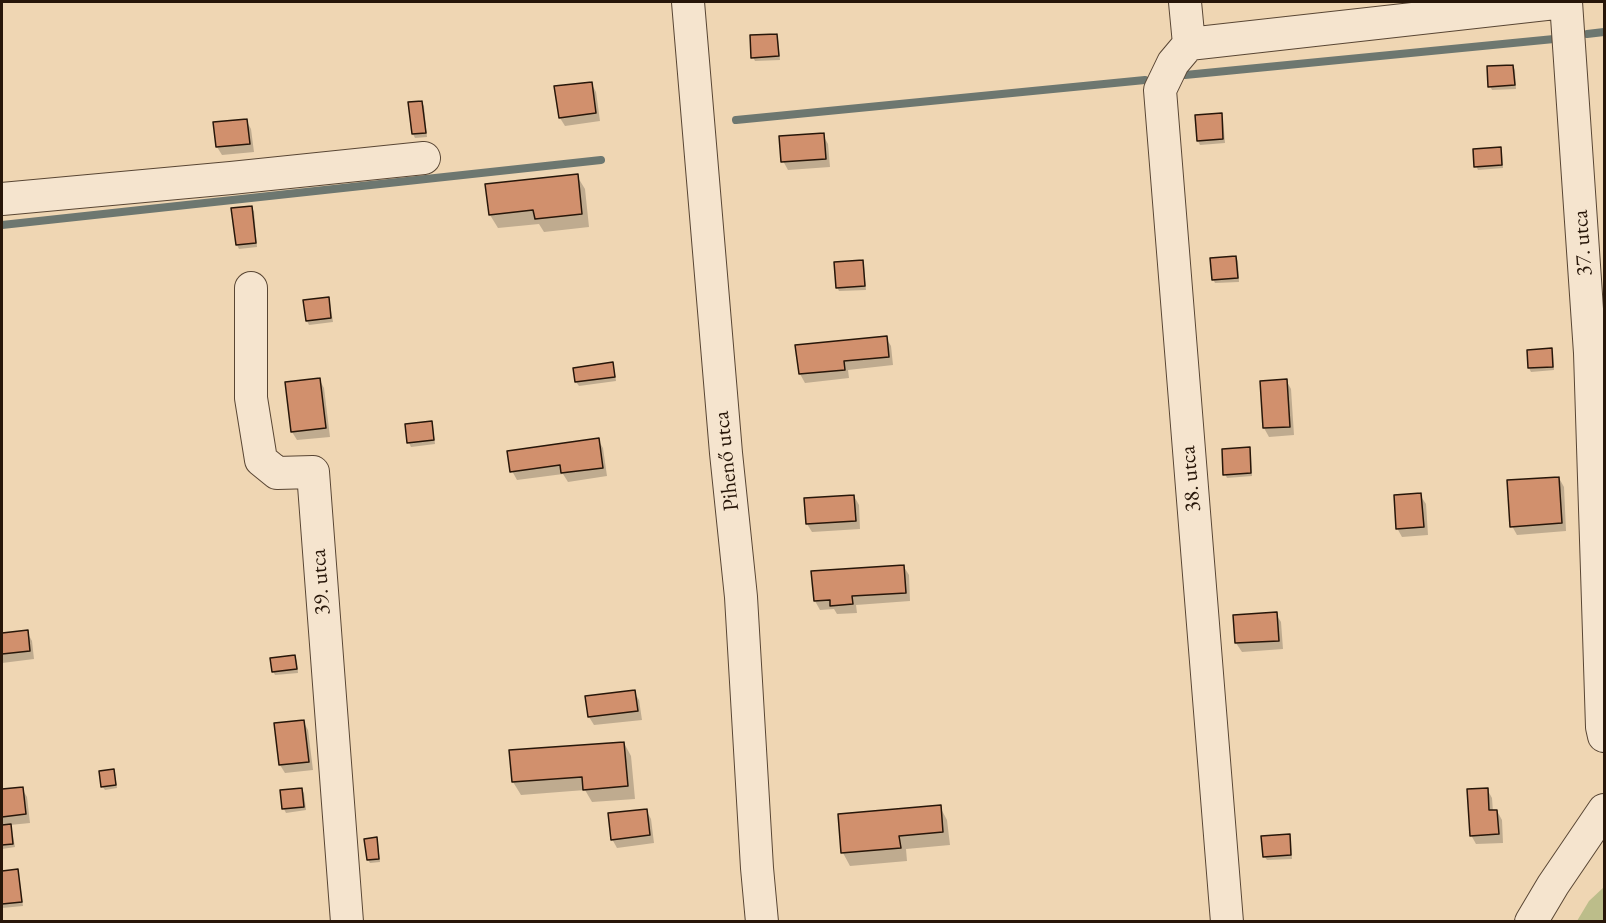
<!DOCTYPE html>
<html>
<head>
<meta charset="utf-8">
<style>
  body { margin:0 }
  #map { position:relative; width:1606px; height:923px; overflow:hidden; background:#efd6b3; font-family:"EB Garamond",serif }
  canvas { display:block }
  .frame { position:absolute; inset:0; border:3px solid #271609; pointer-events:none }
</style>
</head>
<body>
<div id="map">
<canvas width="1606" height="923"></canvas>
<div class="frame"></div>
</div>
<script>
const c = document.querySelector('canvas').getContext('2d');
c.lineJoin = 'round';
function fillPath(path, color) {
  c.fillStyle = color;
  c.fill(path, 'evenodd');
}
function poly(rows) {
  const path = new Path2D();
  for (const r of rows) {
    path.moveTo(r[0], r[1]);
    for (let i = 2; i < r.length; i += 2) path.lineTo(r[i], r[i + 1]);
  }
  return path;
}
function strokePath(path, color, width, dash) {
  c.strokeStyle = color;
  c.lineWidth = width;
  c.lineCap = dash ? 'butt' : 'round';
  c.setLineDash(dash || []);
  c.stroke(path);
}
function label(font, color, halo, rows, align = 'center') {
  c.font = font + ' "EB Garamond",serif';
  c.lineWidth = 6;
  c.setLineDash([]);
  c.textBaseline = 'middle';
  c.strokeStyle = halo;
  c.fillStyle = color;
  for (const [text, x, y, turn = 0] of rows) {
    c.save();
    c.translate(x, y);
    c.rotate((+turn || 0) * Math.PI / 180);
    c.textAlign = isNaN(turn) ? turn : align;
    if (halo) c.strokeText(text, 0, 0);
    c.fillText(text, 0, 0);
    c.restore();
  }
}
const green = poly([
  [1604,887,1604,921,1577,921,1589,901]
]);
const shadow = poly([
  [776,35,778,39,780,60,755,61,753,57],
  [1513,66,1515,70,1516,89,1492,90,1490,86],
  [591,83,596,92,600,121,565,126,560,118],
  [421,102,424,106,427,137,415,138,413,134,410,104],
  [1221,115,1223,118,1225,143,1200,145,1198,141],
  [246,120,251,129,254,152,222,155,217,147],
  [823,135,828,144,830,167,788,170,783,161],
  [1500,149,1502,152,1503,168,1478,170,1476,166],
  [577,176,585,189,589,227,544,232,539,224,498,228,490,215],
  [251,208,254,211,257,247,239,249,237,245,233,210],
  [1236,257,1238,261,1239,282,1215,283,1213,279],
  [862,262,864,266,866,290,839,291,837,287],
  [328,299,330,303,333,322,309,325,307,321],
  [886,338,891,346,893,365,848,370,849,378,805,383,800,374],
  [1551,350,1553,353,1554,370,1531,372,1529,368,1528,351],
  [612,364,614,368,616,381,579,386,576,382,575,369],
  [319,379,324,388,330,437,297,440,292,432],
  [1286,380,1291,389,1294,435,1269,437,1264,428,1261,382],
  [431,423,433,427,435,444,411,447,409,443],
  [598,440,603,448,607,476,568,482,563,474,517,480,512,471],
  [1249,449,1251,453,1252,476,1227,478,1225,474],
  [1559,478,1564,487,1566,531,1517,535,1512,526],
  [1420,495,1426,504,1428,535,1402,537,1397,528],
  [854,496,859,505,860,529,812,532,807,524],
  [904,567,909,575,910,601,856,605,857,613,837,614,834,609,820,610,815,601,813,572],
  [1276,614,1281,622,1283,649,1242,652,1236,643],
  [27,632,32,641,34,659,2,663,2,635],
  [295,657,297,661,298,673,275,675,273,671],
  [634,692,639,700,642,720,594,725,589,717],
  [303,721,308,730,313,770,285,773,280,765],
  [624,743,631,756,635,799,592,802,585,790,521,795,513,782],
  [113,770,115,774,117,788,105,790,102,786],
  [22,789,27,797,30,823,10,825,12,830,15,847,2,849,2,791],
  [301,789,304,793,306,810,286,813,284,809,282,792],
  [1487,789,1492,798,1493,812,1497,811,1502,820,1503,843,1476,844,1471,835],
  [940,807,947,820,950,845,906,849,907,861,850,866,843,853,839,815],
  [646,810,651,819,654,843,617,848,612,839],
  [1289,835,1291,839,1292,859,1267,860,1264,856],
  [376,839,378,843,380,862,370,863,368,860],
  [17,871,19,875,23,906,2,908,2,872]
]);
const stream = poly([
  [1587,34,1604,32],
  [1185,75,1554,39],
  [736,120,1145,80],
  [2,225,601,160]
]);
const building = poly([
  [777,34,779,56,751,58,750,35,777,34],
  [1513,65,1515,85,1488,87,1487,66,1513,65],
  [592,82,596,113,559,118,554,86,592,82],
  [422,101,426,133,412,134,408,102,422,101],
  [1222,113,1223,139,1197,141,1195,115,1222,113],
  [247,119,250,144,216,147,213,122,247,119],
  [824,133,826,159,781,162,779,136,824,133],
  [1501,147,1502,165,1474,167,1473,149,1501,147],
  [578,174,582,214,535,219,533,210,489,215,485,184,578,174],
  [252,206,256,243,236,245,231,208,252,206],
  [1236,256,1238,278,1212,280,1210,258,1236,256],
  [863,260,865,286,836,288,834,262,863,260],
  [329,297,331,318,306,321,303,300,329,297],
  [887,336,889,357,844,361,845,370,799,374,795,345,887,336],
  [1552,348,1553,367,1528,368,1527,350,1552,348],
  [613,362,615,377,575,382,573,368,613,362],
  [320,378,326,428,291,432,285,382,320,378],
  [1287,379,1290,427,1263,428,1260,381,1287,379],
  [432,421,434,440,407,443,405,424,432,421],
  [599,438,603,468,561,473,560,465,510,472,507,451,599,438],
  [1250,447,1251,473,1223,475,1222,449,1250,447],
  [1559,477,1562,523,1510,527,1507,480,1559,477],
  [1421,493,1424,527,1396,529,1394,495,1421,493],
  [854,495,856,521,806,524,804,498,854,495],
  [904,565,906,593,852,596,853,604,830,606,830,600,814,601,811,571,904,565],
  [1277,612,1279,641,1235,643,1233,615,1277,612],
  [28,630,30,651,2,654,2,633,28,630],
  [295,655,297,669,272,672,270,658,295,655],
  [635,690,638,711,588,717,585,696,635,690],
  [304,720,309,762,279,765,274,723,304,720],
  [624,742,628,786,583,790,582,777,512,782,509,750,624,742],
  [114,769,116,785,101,787,99,771,114,769],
  [23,787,26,814,2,817,2,789,23,787],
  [302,788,304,807,282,809,280,790,302,788],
  [1488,788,1489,810,1497,810,1499,834,1470,836,1467,789,1488,788],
  [941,805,943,832,899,836,901,848,841,853,838,814,941,805],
  [647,809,650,835,611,840,608,813,647,809],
  [11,824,13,844,2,845,2,825,11,824],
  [1290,834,1291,855,1263,857,1261,836,1290,834],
  [377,837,379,859,367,860,364,839,377,837],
  [18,869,22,902,2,904,2,871,18,869]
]);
const minor = poly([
  [688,2,726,453,741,597,757,868,762,922],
  [1185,2,1189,44],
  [1566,2,1590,353,1602,727,1604,736],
  [1189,44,1173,63,1160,90,1227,922],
  [1189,44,1564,2],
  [2,199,231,178,424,158],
  [251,288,251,398,261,460,277,473,313,472,347,922],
  [1531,922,1553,885,1604,810]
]);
const streetNames = [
  ["37. utca",1583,243,-94],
  ["Pihenő utca",727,461,-96],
  ["38. utca",1191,479,-95],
  ["39. utca",321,582,-94]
];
fillPath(green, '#bcbd8a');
fillPath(shadow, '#0003');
strokePath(stream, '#6d7770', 8);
fillPath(building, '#d1906d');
strokePath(building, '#271609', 1.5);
strokePath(minor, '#594634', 34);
strokePath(minor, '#f5e4ce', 32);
label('22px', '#271609', '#f5e4ce', streetNames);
</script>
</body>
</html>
